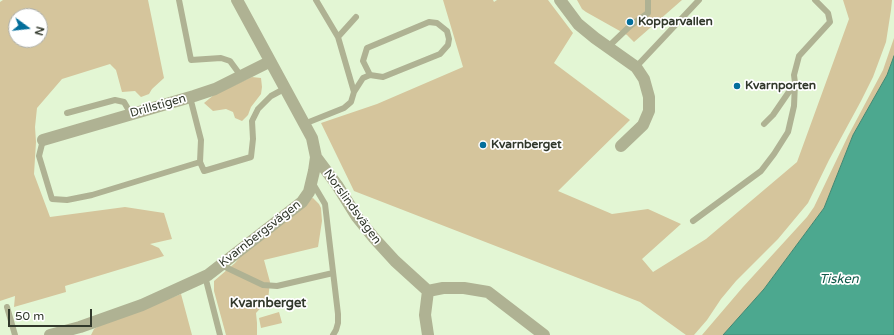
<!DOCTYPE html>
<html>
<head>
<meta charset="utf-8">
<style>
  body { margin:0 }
  #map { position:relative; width:894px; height:335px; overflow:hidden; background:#e3f6d4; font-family:"Varela Round",sans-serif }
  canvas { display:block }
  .north { position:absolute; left:8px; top:8px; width:40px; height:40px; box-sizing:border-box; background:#fff; border:1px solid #adafaa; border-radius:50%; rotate:105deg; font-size:11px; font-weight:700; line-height:16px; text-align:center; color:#31382b }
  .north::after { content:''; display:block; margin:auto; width:14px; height:18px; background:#026e9b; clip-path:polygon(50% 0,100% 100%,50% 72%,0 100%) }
  .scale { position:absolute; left:8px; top:309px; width:84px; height:18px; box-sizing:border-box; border:2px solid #31382b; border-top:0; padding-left:5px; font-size:12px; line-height:14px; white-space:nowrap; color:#31382b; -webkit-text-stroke:3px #fff; paint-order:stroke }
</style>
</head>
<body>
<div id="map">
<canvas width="894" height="335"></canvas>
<div class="north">N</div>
<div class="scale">50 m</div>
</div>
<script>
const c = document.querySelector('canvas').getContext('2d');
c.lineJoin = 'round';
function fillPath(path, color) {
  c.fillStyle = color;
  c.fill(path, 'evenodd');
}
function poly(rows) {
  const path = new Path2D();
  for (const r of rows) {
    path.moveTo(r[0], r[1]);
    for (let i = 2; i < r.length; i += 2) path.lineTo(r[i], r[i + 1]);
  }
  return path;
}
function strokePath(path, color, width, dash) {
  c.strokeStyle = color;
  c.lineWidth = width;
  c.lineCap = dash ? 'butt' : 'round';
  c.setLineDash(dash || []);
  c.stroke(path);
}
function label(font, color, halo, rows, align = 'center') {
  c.font = font + ' "Varela Round",sans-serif';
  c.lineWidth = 3.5;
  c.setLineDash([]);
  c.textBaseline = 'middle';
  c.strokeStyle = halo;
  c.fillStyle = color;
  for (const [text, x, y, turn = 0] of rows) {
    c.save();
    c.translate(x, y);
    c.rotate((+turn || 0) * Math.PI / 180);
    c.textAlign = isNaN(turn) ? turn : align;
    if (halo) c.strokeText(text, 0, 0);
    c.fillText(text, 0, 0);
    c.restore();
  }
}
const green = poly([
  [3,0,148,0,164,78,152,89,149,94,141,97,135,91,122,92,116,70,110,64,62,79,37,108,35,127,36,142,34,174,50,217,125,207,164,213,172,239,150,244,159,248,164,256,65,286,66,292,14,307,15,296,0,301,0,2],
  [16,16,40,16,40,40,16,40],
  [443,0,493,0,494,2,497,0,548,0,573,33,554,63,630,120,558,191,612,214,648,209,681,224,642,259,653,272,706,239,797,162,849,19,843,0,892,0,891,10,886,42,873,77,861,101,829,160,808,203,778,239,736,281,721,299,707,320,694,335,686,335,640,302,354,191,321,123,377,104,463,67],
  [577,0,682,0,634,42,627,35,586,12,582,9],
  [894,38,894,56,887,75,853,135,824,208,764,289,723,335,702,335,743,287,807,217,814,207,848,136,883,70],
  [252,77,261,78,262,87,261,94,251,107,248,115,242,121,235,118,233,112,226,109,213,111,204,103,215,94],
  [313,198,319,204,321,208,322,221,318,247,264,260,270,282,268,300,256,313,257,323,257,335,226,335,214,291,214,281,235,263,240,257,308,199],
  [181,294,192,335,91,335,94,329,99,326],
  [279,312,282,323,261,328,259,318]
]);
const water = poly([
  [894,56,894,335,723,335,764,289,824,208,853,135,887,75,894,56]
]);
const service = poly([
  [179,0,191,60,221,58,230,61,241,76],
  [338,37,356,17],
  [608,47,630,26,648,13,648,0],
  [636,67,699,0],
  [354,92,363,78,370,75,383,77,440,54,448,45,449,39,447,31,437,23,429,22,367,48,363,61,370,75],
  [67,113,115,100,124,102,131,114],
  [304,124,344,108,351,102,354,92,338,37,316,0],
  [764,124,773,115,795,83],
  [43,140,39,156,52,199,67,200,92,195,200,162,201,140,190,97],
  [200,162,204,171,251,157,253,139,252,121,258,109,271,96,284,89],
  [312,182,325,204,338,314,338,323,336,330,333,335],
  [693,221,761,171,774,154,788,132,794,106,795,83,794,75,799,56,830,22,828,13,815,0],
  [221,265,263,285,277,286,333,273],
  [205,276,220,335],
  [7,307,15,335]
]);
const minor = poly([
  [560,0,578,24,595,38,636,67,644,79,649,97,649,111,643,125,621,146],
  [43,140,194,96,215,89,269,62],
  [316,157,337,185,357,217,374,238,395,261,428,291,425,315,428,335],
  [428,291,443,288,464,288,488,292,544,335],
  [50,335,80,327,142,305,208,275,302,202,309,192,314,171,316,157,312,138,237,0]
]);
const markers = [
  [630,22,4,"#026e9b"],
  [737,86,4,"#026e9b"],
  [483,145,4,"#026e9b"]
];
const poiNames = [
  ["Kopparvallen",638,22],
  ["Kvarnporten",745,86],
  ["Kvarnberget",491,145]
];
const streetNames = [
  ["Drillstigen",158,106,-16],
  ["Norslindsvägen",352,207,54],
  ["Kvarnbergsvägen",260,234,-38]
];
const waterNames = [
  ["Tisken",839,280]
];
const neighbourhoodNames = [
  ["Kvarnberget",268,304]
];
fillPath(green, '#d5c59c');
fillPath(water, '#4ca88f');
strokePath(water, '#448671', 1);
strokePath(service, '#afb293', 6);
strokePath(minor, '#afb293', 12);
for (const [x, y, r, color] of markers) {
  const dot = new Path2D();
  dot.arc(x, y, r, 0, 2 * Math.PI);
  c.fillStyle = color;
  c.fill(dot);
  strokePath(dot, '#fff', 1.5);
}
label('bold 12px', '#31382b', '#fff', poiNames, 'left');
label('12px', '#31382b', '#fff', streetNames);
label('italic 13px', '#105b4a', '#fff', waterNames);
label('bold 13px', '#31382b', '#fff', neighbourhoodNames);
</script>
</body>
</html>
